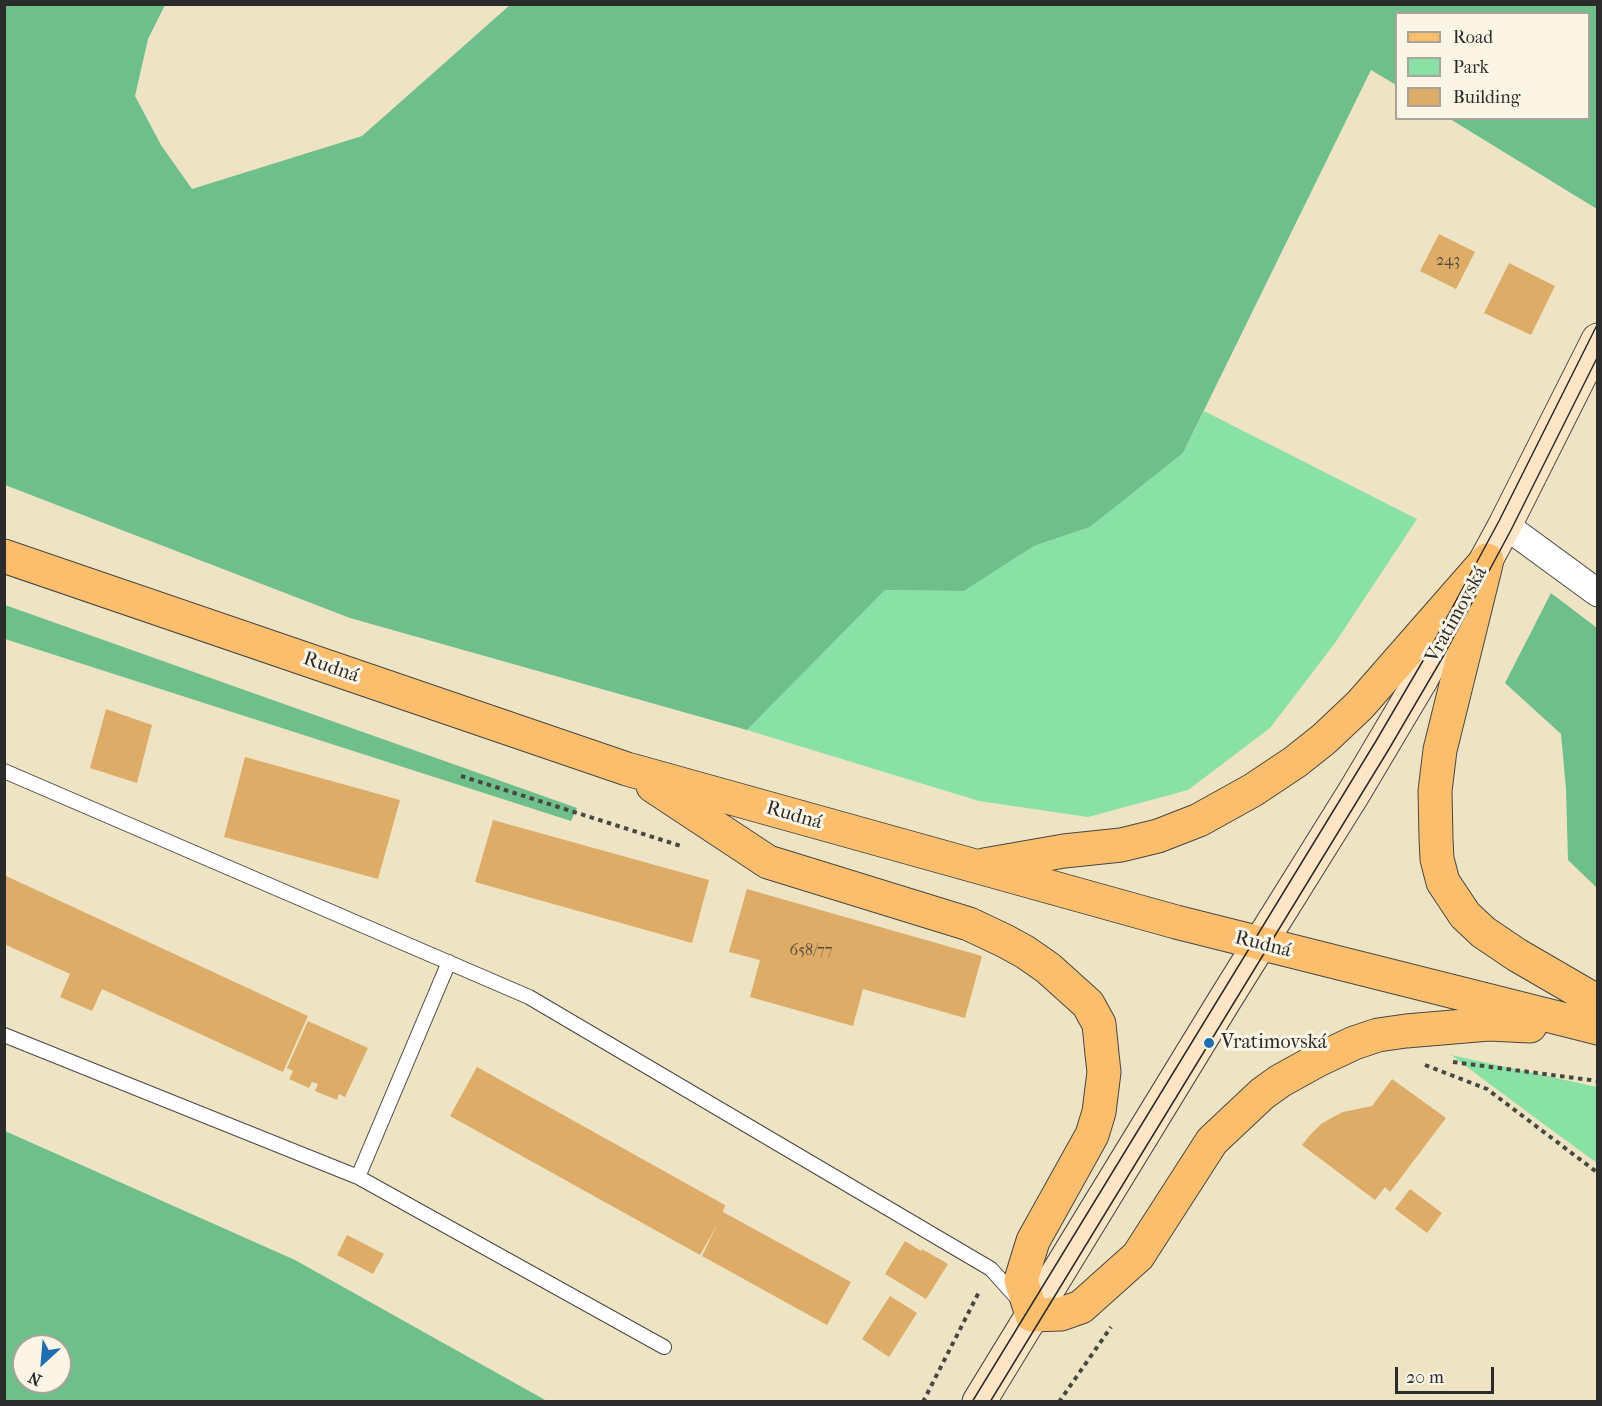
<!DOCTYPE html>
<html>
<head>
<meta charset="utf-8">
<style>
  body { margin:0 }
  #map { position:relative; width:1602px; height:1406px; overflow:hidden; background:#eee4c4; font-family:"IM FELL French Canon",serif }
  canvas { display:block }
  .frame { position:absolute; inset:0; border:6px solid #2b2b2b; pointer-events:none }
  .legend { position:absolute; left:1395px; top:12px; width:195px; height:108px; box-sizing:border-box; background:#fcf5e5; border:2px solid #a8a49b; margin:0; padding:8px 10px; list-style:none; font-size:18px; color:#2b2b2b }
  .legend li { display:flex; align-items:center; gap:12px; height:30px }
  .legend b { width:30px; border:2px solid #a8a49b }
  .north { position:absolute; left:12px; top:1334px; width:60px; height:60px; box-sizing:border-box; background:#fcf5e5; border:2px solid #a8a49b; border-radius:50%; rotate:206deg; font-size:16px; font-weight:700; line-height:24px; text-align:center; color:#2b2b2b }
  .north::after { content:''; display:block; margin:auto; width:21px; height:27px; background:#1f6fb2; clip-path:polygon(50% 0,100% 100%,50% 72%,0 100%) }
  .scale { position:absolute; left:1395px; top:1367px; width:99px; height:27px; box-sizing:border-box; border:3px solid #2b2b2b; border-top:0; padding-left:8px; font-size:18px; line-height:21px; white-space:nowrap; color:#2b2b2b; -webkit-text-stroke:4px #fcf5e5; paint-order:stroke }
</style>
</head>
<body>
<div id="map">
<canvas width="1602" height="1406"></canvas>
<div class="frame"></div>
<ul class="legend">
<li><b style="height:8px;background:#fabe6d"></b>Road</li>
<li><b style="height:16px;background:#89e1a5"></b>Park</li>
<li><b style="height:16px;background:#ddac68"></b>Building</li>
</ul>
<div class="north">N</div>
<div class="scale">20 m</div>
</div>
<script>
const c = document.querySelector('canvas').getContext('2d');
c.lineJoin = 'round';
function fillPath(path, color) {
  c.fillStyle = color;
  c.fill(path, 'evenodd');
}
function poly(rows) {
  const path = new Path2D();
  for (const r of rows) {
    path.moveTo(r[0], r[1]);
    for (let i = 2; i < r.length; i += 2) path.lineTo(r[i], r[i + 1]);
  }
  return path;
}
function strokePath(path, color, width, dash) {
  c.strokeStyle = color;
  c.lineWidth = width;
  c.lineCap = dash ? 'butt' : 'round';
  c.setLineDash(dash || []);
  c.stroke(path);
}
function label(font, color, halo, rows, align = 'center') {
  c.font = font + ' "IM FELL French Canon",serif';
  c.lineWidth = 6;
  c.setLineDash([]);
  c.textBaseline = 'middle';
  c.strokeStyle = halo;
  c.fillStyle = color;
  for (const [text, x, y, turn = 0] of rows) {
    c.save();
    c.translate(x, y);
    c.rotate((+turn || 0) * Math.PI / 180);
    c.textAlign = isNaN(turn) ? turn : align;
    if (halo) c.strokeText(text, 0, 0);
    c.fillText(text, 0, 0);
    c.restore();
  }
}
const green = poly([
  [1204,411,1417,519,1335,643,1270,728,1188,790,1088,817,979,801,747,730,885,590,964,591,1034,546,1090,527,1183,453],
  [1451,1055,1597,1087,1597,1163,1538,1120]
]);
const forest = poly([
  [4,5,165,5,148,39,135,96,161,145,192,189,362,136,510,5,1597,5,1597,209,1450,119,1588,118,1588,14,1396,14,1396,85,1371,70,1183,453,1090,527,1034,546,964,591,885,590,747,730,350,618,5,485],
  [1551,593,1597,628,1597,888,1568,860,1566,789,1561,734,1505,683],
  [5,605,577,808,571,821,5,639],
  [5,1131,295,1260,547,1401,5,1401],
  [24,1346,60,1346,60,1382,24,1382]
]);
const building = poly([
  [1439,234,1475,252,1456,289,1420,271],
  [1509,263,1555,286,1531,335,1484,313],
  [106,709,152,725,137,783,90,768],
  [245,757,400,800,378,879,224,837],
  [493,820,709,880,692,943,475,882],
  [4,875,308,1016,283,1072,102,989,92,1011,60,997,70,974,4,944],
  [747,889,982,956,965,1018,863,989,853,1026,750,997,760,960,729,952],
  [308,1021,368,1048,345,1097,339,1094,337,1100,315,1091,318,1084,312,1082,309,1088,289,1079,293,1071,287,1068],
  [477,1067,725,1205,723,1212,851,1282,827,1325,702,1256,717,1225,700,1255,450,1116],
  [1392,1079,1446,1118,1390,1192,1385,1187,1375,1200,1302,1145,1310,1135,1321,1124,1333,1117,1343,1112,1372,1106],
  [1410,1189,1442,1213,1427,1233,1395,1209],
  [347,1235,384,1254,373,1274,337,1255],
  [905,1241,921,1251,922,1249,948,1264,926,1299,885,1274],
  [890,1296,917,1313,889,1357,862,1339]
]);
const path = poly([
  [461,776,681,846],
  [1453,1062,1598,1081],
  [1425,1065,1487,1089,1598,1173],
  [923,1402,980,1290],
  [1059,1402,1111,1327]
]);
const lane = poly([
  [4,771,529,997,991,1269,1017,1298],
  [4,1035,358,1177,664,1347],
  [358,1177,449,962]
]);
const street = poly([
  [1505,525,1598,593]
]);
const secondary = poly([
  [979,1402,1226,998,1355,791,1422,678,1505,525,1598,340]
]);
const primary = poly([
  [4,556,627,769,1176,922,1598,1028],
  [1486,564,1440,750,1435,791,1436,839,1437,859,1443,882,1465,915,1483,932,1517,955,1598,1002],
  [653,786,768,862,969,924,1005,941,1025,952,1048,968,1088,1004,1099,1024,1102,1054,1104,1072,1099,1112,1092,1135,1033,1241,1021,1280,1032,1315,1061,1314,1081,1307,1138,1256,1212,1141,1262,1094,1280,1081,1318,1060,1354,1043,1378,1035,1406,1031,1489,1024,1530,1026],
  [984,865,1064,851,1121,845,1158,836,1199,820,1253,790,1295,762,1324,739,1360,705,1487,560]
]);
const tram = poly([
  [972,1402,1376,741,1431,647,1499,521,1598,323],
  [990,1402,1389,749,1444,655,1511,530,1598,356]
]);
const markers = [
  [1209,1043,6,"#1f6fb2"]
];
const numberNames = [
  ["243",1448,261],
  ["658/77",811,951]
];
const streetNames = [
  ["Vratimovská",1457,615,-61],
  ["Rudná",331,668,19],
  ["Rudná",794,816,16],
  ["Rudná",1263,945,14]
];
const poiNames = [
  ["Vratimovská",1221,1043]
];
fillPath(green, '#89e1a5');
fillPath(forest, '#6ebf8a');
fillPath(building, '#ddac68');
strokePath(lane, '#484742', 16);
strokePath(street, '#484742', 29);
strokePath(secondary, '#484742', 35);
strokePath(primary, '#484742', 35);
strokePath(path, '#484742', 4, [4.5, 4.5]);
strokePath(lane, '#fff', 14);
strokePath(street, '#fff', 27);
strokePath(secondary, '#fde5c5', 33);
strokePath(primary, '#fabe6d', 33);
strokePath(tram, '#2b2b2b', 1.5);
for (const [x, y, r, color] of markers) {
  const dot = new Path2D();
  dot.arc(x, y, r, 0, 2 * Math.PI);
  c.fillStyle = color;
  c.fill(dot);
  strokePath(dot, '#fcf5e5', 2);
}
label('16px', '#584b3a', null, numberNames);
label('20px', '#2b2b2b', '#fcf5e5', streetNames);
label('20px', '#2b2b2b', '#fcf5e5', poiNames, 'left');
</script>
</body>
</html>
